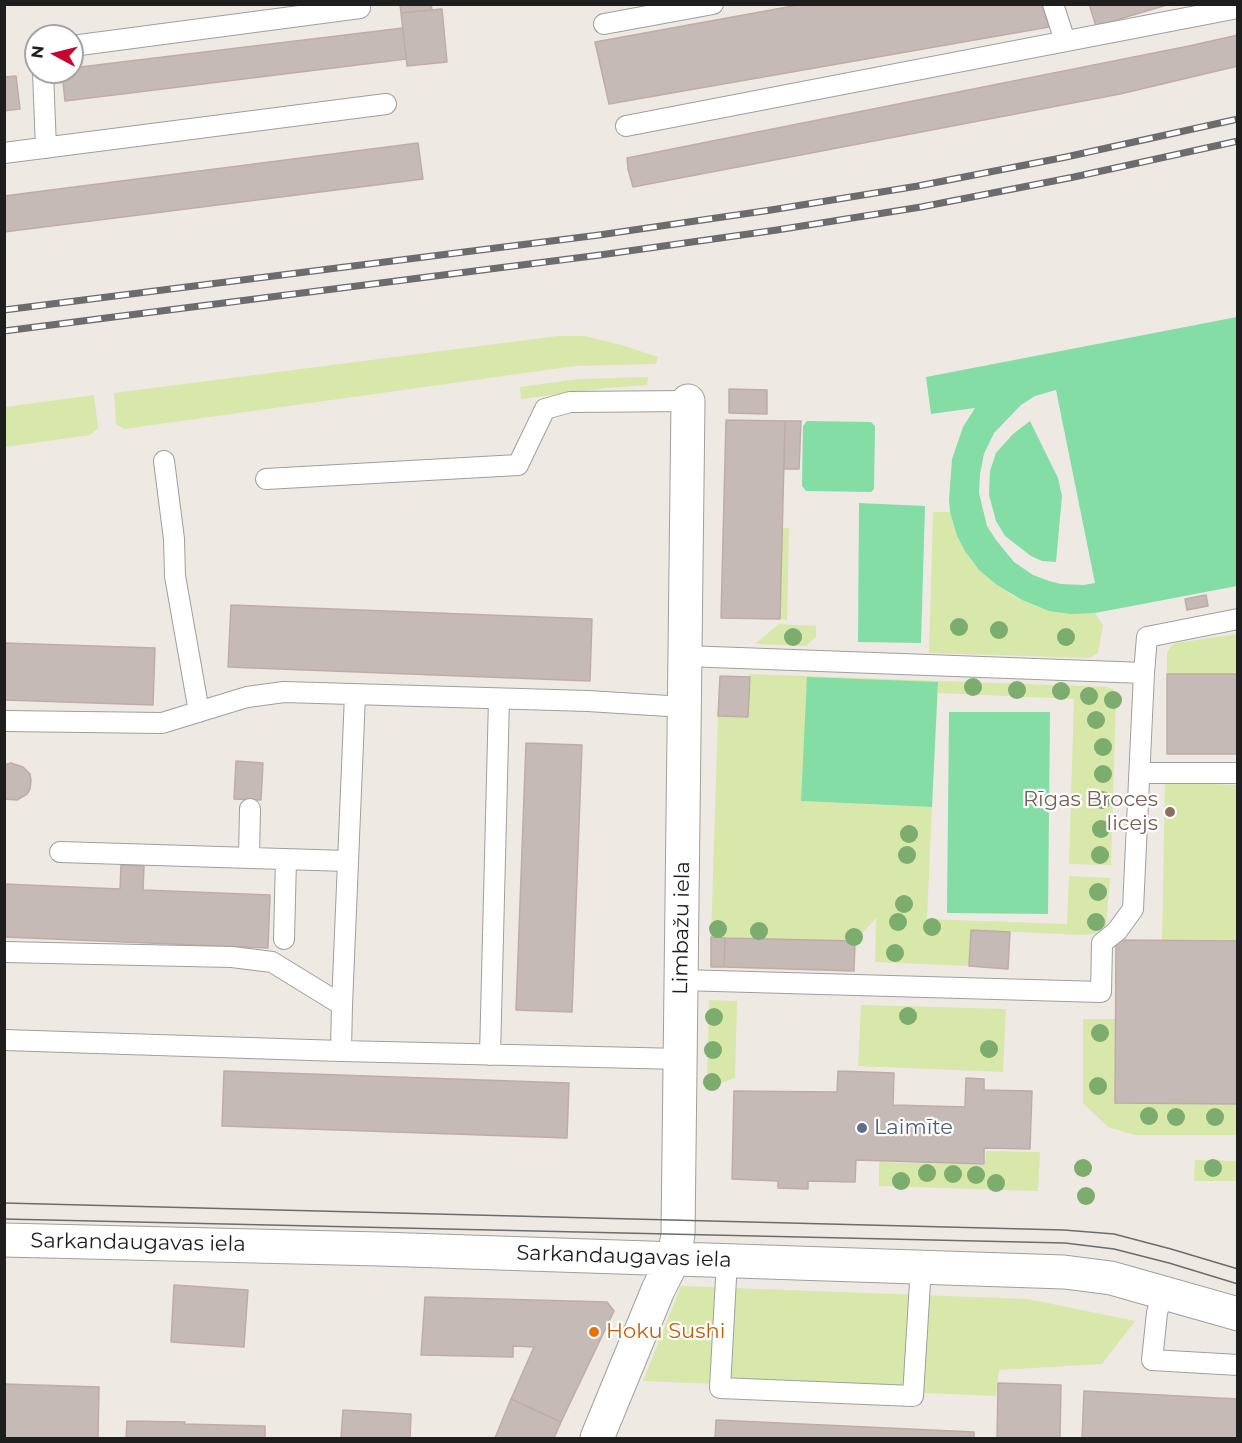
<!DOCTYPE html>
<html>
<head>
<meta charset="utf-8">
<style>
  body { margin:0 }
  #map { position:relative; width:1242px; height:1443px; overflow:hidden; background:#efe9e4; font-family:Montserrat,sans-serif }
  canvas { display:block }
  .frame { position:absolute; inset:0; border:6px solid #1e1e1e; pointer-events:none }
  .north { position:absolute; left:24px; top:24px; width:60px; height:60px; box-sizing:border-box; background:#fff; border:2px solid #a5a5a5; border-radius:50%; rotate:277deg; font-size:16px; font-weight:700; line-height:24px; text-align:center; color:#1e1e1e }
  .north::after { content:''; display:block; margin:auto; width:21px; height:27px; background:#c90331; clip-path:polygon(50% 0,100% 100%,50% 72%,0 100%) }
</style>
</head>
<body>
<div id="map">
<canvas width="1242" height="1443"></canvas>
<div class="frame"></div>
<div class="north">N</div>
</div>
<script>
const c = document.querySelector('canvas').getContext('2d');
c.lineJoin = 'round';
function fillPath(path, color) {
  c.fillStyle = color;
  c.fill(path, 'evenodd');
}
function poly(rows) {
  const path = new Path2D();
  for (const r of rows) {
    path.moveTo(r[0], r[1]);
    for (let i = 2; i < r.length; i += 2) path.lineTo(r[i], r[i + 1]);
  }
  return path;
}
function strokePath(path, color, width, dash) {
  c.strokeStyle = color;
  c.lineWidth = width;
  c.lineCap = dash ? 'butt' : 'round';
  c.setLineDash(dash || []);
  c.stroke(path);
}
function label(font, color, halo, rows, align = 'center') {
  c.font = font + ' Montserrat,sans-serif';
  c.lineWidth = 4.5;
  c.setLineDash([]);
  c.textBaseline = 'middle';
  c.strokeStyle = halo;
  c.fillStyle = color;
  for (const [text, x, y, turn = 0] of rows) {
    c.save();
    c.translate(x, y);
    c.rotate((+turn || 0) * Math.PI / 180);
    c.textAlign = isNaN(turn) ? turn : align;
    if (halo) c.strokeText(text, 0, 0);
    c.fillText(text, 0, 0);
    c.restore();
  }
}
const grass = poly([
  [558,336,584,336,622,345,658,357,656,364,575,366,124,429,116,424,114,393],
  [648,377,647,385,607,388,521,399,520,387,578,379],
  [94,395,98,428,90,435,5,447,5,407],
  [933,512,950,512,957,536,972,561,997,585,1015,597,1035,606,1056,612,1095,613,1103,625,1098,653,1090,658,929,653],
  [782,528,789,528,787,620,780,619],
  [779,624,816,626,816,637,806,646,755,644],
  [1237,634,1237,674,1167,674,1167,653,1171,646,1176,643],
  [749,674,1107,687,1113,689,1116,698,1111,865,1069,864,1074,699,938,693,938,682,801,801,932,807,927,919,1067,924,1069,876,1110,878,1106,926,1094,934,1083,935,972,930,969,966,875,962,876,918,855,941,711,937,718,716,748,717],
  [1165,782,1237,785,1237,941,1162,940],
  [709,1000,737,1001,735,1078,707,1088],
  [861,1005,1006,1009,1003,1072,858,1066],
  [1083,1019,1115,1019,1115,1103,1237,1104,1237,1135,1134,1135,1108,1127,1083,1103],
  [986,1151,1040,1152,1038,1191,879,1186,879,1162,985,1165],
  [1195,1160,1237,1161,1237,1181,1194,1181],
  [681,1286,1028,1299,1135,1321,1102,1364,999,1370,996,1396,643,1381]
]);
const pitch = poly([
  [1237,317,1237,586,1095,613,1071,614,1049,611,1022,600,997,585,979,570,965,551,957,536,950,512,949,500,952,459,963,427,975,408,931,414,926,377],
  [1056,390,1095,583,1084,585,1061,584,1049,581,1033,575,1014,562,996,540,987,526,979,493,980,474,984,454,994,433,1021,405,1035,396],
  [807,421,871,422,875,426,874,489,871,492,806,491,802,486,803,426],
  [1030,421,1058,478,1062,496,1056,562,1042,561,1031,556,1005,536,996,521,989,495,990,471,996,453,1013,434],
  [859,503,925,506,921,643,858,642],
  [807,677,938,682,932,807,801,801],
  [949,712,1050,712,1048,914,947,913]
]);
const building = poly([
  [400,4,431,4,432,10,401,13,400,4],
  [804,4,1042,4,1049,27,609,104,595,42,804,4],
  [1089,4,1170,4,1096,26,1089,4],
  [442,9,447,62,407,66,401,13,442,9],
  [403,28,406,59,65,101,62,72,72,72,72,68,403,28],
  [1238,35,1238,66,1120,94,633,187,628,169,627,158,1189,46,1238,35],
  [16,76,20,109,4,111,4,77,16,76],
  [418,143,423,179,4,232,4,196,418,143],
  [729,389,767,390,767,414,729,413,729,389],
  [726,420,785,421,780,619,721,618,726,420],
  [785,421,801,421,799,469,784,469,785,421],
  [1206,595,1208,606,1187,610,1185,599,1206,595],
  [231,605,592,619,590,681,228,667,231,605],
  [4,643,155,648,153,705,4,700,4,643],
  [1167,674,1238,674,1238,754,1167,754,1167,674],
  [720,676,750,677,748,717,718,716,720,676],
  [526,743,582,745,572,1012,516,1010,526,743],
  [236,761,263,763,261,800,234,799,236,761],
  [11,763,23,767,30,774,31,780,30,789,27,794,17,800,4,799,4,765,11,763],
  [121,865,144,866,143,890,270,895,268,948,4,937,4,884,120,889,121,865],
  [971,930,1010,932,1008,969,969,966,971,930],
  [711,937,725,938,724,967,711,967,711,937],
  [725,938,855,941,854,971,724,967,725,938],
  [1116,940,1238,941,1238,1104,1115,1103,1116,940],
  [224,1071,569,1083,567,1138,222,1126,224,1071],
  [838,1071,894,1073,893,1105,965,1107,966,1078,984,1079,984,1090,1032,1091,1030,1149,984,1148,984,1164,856,1160,855,1182,808,1181,808,1189,778,1188,778,1181,732,1179,734,1091,837,1092,838,1071],
  [174,1285,248,1290,244,1347,171,1342,174,1285],
  [425,1297,607,1302,614,1311,561,1422,511,1399,534,1347,513,1346,513,1357,421,1355,425,1297],
  [998,1383,1061,1385,1060,1438,997,1438,998,1383],
  [4,1384,99,1387,98,1438,4,1438,4,1384],
  [1084,1391,1238,1399,1238,1438,1082,1438,1084,1391],
  [511,1399,561,1422,554,1438,495,1438,511,1399],
  [343,1410,411,1414,410,1438,341,1438,343,1410],
  [716,1420,974,1432,974,1438,715,1438,716,1420],
  [127,1421,185,1422,184,1424,265,1426,265,1438,126,1438,127,1421]
]);
const service = poly([
  [1053,4,1065,41],
  [604,24,713,4],
  [72,46,360,8,360,4],
  [43,72,46,148],
  [626,126,1238,8],
  [4,153,386,104],
  [164,461,174,539,175,576,199,712],
  [266,479,518,465,545,409,570,402,688,401],
  [685,656,1144,673,1147,637,1238,619],
  [4,721,162,723,247,697,284,692,588,701,684,707],
  [1141,773,1238,773],
  [60,852,347,861],
  [249,857,250,809],
  [284,939,286,859],
  [4,952,232,957,272,962,342,1005,341,1051],
  [681,980,1101,992,1102,943,1117,931,1133,909,1144,673],
  [342,1005,355,695],
  [4,1040,341,1051,681,1059],
  [490,1055,499,699],
  [727,1260,720,1388,913,1396,921,1266],
  [1163,1292,1157,1313,1152,1360,1238,1365]
]);
const minor = poly([
  [4,1240,380,1249,1064,1272,1111,1278,1238,1314],
  [597,1438,658,1290,674,1258,678,1234,688,401]
]);
const tram = poly([
  [4,1203,1064,1230,1114,1234,1171,1249,1238,1269],
  [4,1219,1065,1243,1114,1249,1169,1263,1238,1284]
]);
const rail = poly([
  [4,310,599,235,771,210,918,186,1066,157,1238,119],
  [4,331,600,255,777,230,921,207,1074,177,1238,141]
]);
const trees = [
  [959,627],
  [999,630],
  [793,637],
  [1066,637],
  [973,687],
  [1017,690],
  [1061,691],
  [1089,696],
  [1113,700],
  [1096,720],
  [1103,747],
  [1103,774],
  [1102,800],
  [1101,829],
  [909,834],
  [907,855],
  [1100,855],
  [1098,892],
  [904,904],
  [898,922],
  [1096,922],
  [932,927],
  [718,929],
  [759,931],
  [854,937],
  [895,953],
  [908,1016],
  [714,1017],
  [1100,1033],
  [989,1049],
  [713,1050],
  [712,1082],
  [1098,1086],
  [1149,1116],
  [1176,1117],
  [1215,1117],
  [1083,1168],
  [1213,1168],
  [927,1173],
  [953,1174],
  [976,1175],
  [901,1181],
  [996,1183],
  [1086,1196]
];
const markers = [
  [1170,812,6,"#8d6e63"],
  [862,1128,6,"#5c6f8a"],
  [594,1332,6,"#e8710a"]
];
const educationNames = [
  ["Rīgas Broces",1158,800],
  ["licejs",1158,824]
];
const streetNames = [
  ["Limbažu iela",682,928,-89],
  ["Sarkandaugavas iela",138,1243,1],
  ["Sarkandaugavas iela",624,1257,2]
];
const serviceNames = [
  ["Laimīte",874,1128]
];
const foodNames = [
  ["Hoku Sushi",606,1332]
];
fillPath(grass, '#d7e8aa');
fillPath(pitch, '#83dda5');
fillPath(building, '#c6bab7');
strokePath(building, '#c0aca7', 1.5);
strokePath(service, '#9f9f9f', 22);
strokePath(minor, '#9f9f9f', 35);
strokePath(service, '#fff', 20);
strokePath(minor, '#fff', 33);
strokePath(tram, '#6c6c6c', 1.5);
strokePath(rail, '#6c6c6c', 7);
strokePath(rail, '#fff', 4.5, [14]);
c.fillStyle = '#7cac6e';
for (const [x, y] of trees) {
  c.beginPath();
  c.arc(x, y, 9, 0, 2 * Math.PI);
  c.fill();
}
for (const [x, y, r, color] of markers) {
  const dot = new Path2D();
  dot.arc(x, y, r, 0, 2 * Math.PI);
  c.fillStyle = color;
  c.fill(dot);
  strokePath(dot, '#fff', 2);
}
label('21px', '#785e54', '#fff', educationNames, 'right');
label('21px', '#1e1e1e', '#fff', streetNames);
label('21px', '#4e5e75', '#fff', serviceNames, 'left');
label('21px', '#c56008', '#fff', foodNames, 'left');
</script>
</body>
</html>
